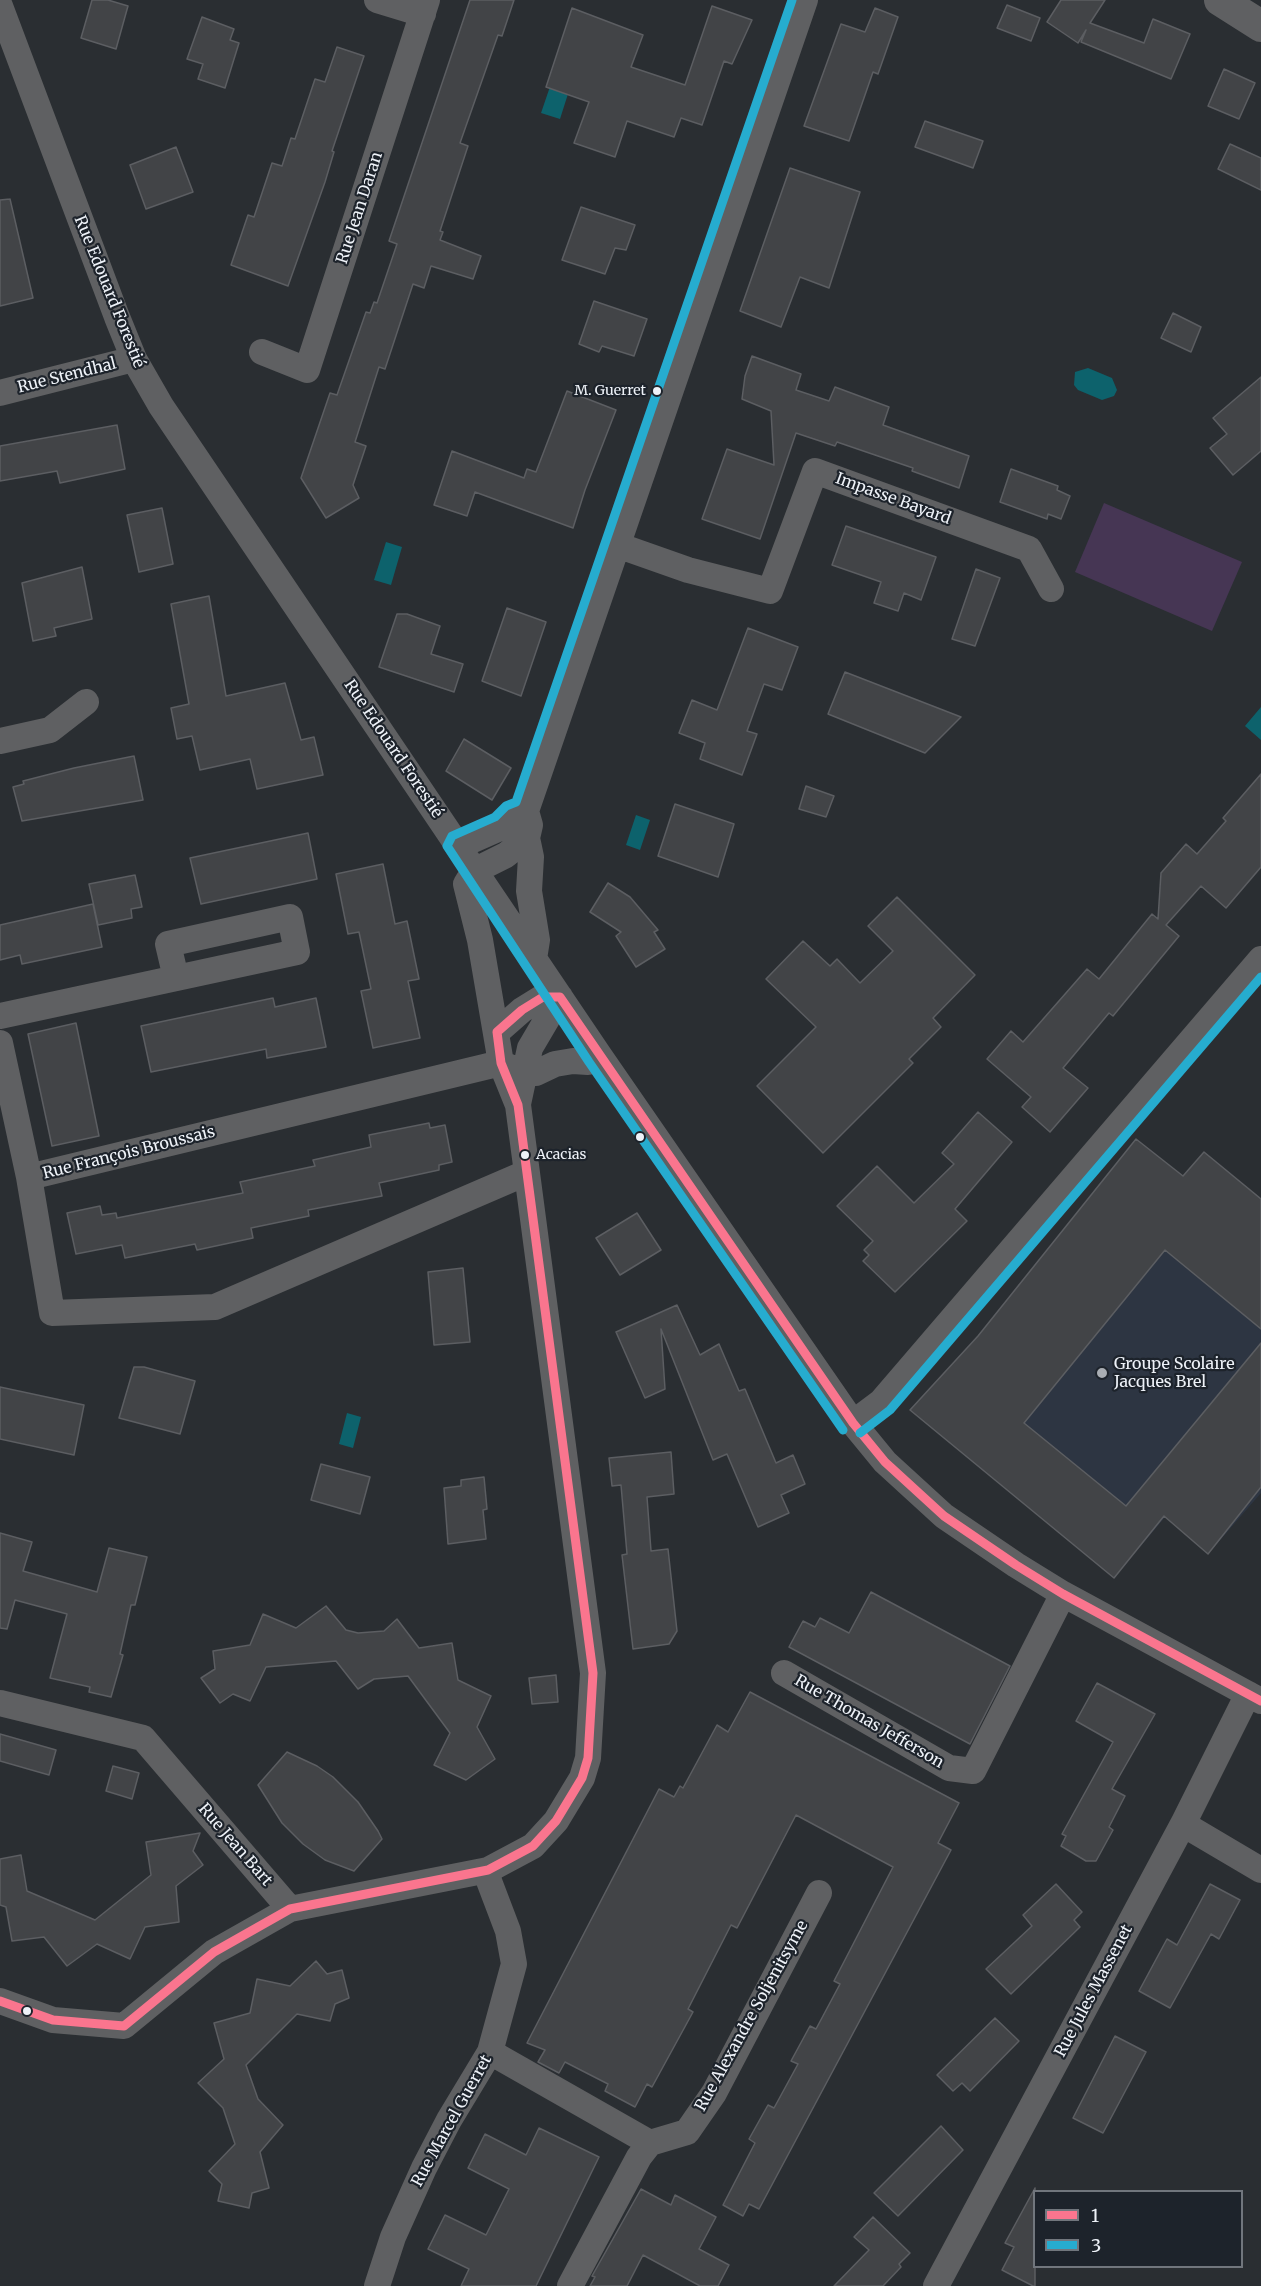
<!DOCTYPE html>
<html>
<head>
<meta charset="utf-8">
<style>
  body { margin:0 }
  #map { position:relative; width:1261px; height:2286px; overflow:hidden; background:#2a2e32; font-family:Merriweather,serif }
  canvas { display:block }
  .legend { position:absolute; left:1033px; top:2190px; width:210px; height:78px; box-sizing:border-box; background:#1d232b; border:2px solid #71767d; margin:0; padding:8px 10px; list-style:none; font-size:18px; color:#eef2f8 }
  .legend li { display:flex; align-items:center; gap:12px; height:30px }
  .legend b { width:30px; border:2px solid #71767d }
</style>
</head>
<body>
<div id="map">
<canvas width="1261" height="2286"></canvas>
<ul class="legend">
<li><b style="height:8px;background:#fa758e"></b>1</li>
<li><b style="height:8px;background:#26accf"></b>3</li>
</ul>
</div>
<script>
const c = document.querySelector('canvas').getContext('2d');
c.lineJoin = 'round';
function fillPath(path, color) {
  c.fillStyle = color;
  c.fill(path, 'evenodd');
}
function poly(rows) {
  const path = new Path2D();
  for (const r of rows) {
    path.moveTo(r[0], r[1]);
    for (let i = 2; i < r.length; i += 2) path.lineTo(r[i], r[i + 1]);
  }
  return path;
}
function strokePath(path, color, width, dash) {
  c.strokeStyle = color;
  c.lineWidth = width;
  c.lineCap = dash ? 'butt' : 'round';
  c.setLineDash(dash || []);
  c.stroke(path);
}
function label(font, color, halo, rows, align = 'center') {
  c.font = font + ' Merriweather,serif';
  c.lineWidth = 4.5;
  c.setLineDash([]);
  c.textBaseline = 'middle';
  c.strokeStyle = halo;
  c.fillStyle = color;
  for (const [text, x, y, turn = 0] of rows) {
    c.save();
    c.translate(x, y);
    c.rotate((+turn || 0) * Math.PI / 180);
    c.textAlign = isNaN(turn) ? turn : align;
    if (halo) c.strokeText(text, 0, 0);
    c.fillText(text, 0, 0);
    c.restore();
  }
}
const built = poly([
  [1136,1139,1183,1176,1204,1152,1261,1199,1261,1493,1208,1554,1166,1516,1114,1578,910,1410,978,1336]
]);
const green = poly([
  [1104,503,1242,562,1212,631,1075,572]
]);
const water = poly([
  [556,69,574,75,560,119,541,113],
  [1088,368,1112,378,1117,390,1114,396,1102,400,1078,390,1074,385,1075,372],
  [386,542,402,547,391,585,374,580],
  [1261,707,1261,740,1245,726],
  [636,815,650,820,640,850,626,845],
  [347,1413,361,1417,353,1448,339,1444]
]);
const building = poly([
  [92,0,108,0,128,6,116,49,81,38,92,0],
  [470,0,514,0,502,36,498,35,460,143,468,146,440,231,443,232,440,240,481,256,473,279,431,266,424,288,413,284,385,369,379,367,355,442,366,446,353,485,359,498,326,518,301,478,330,393,337,395,366,312,370,313,374,302,377,303,397,244,389,241,470,0],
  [1061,0,1105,0,1090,23,1144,43,1153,19,1190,34,1171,79,1081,42,1086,30,1078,43,1047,22,1061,0],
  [1007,5,1040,18,1031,41,997,28,1007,5],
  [712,6,752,20,732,64,724,61,702,125,681,118,674,137,627,121,615,157,574,143,589,102,546,87,572,8,643,35,631,67,685,85,712,6],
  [875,8,898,17,878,74,873,72,849,141,804,126,841,24,865,32,875,8],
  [202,17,234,29,230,40,239,43,225,88,198,79,203,64,187,59,202,17],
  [337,47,364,56,332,151,334,152,325,182,288,286,231,265,248,215,254,217,272,163,282,166,291,138,295,139,315,79,325,82,337,47],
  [1224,69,1255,83,1239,119,1208,106,1224,69],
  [925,121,983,141,973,168,915,147,925,121],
  [1230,144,1261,158,1261,190,1218,169,1230,144],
  [176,147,193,192,146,209,130,165,176,147],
  [790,168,860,192,829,288,800,277,781,327,740,311,790,168],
  [10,199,33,298,0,306,0,200,10,199],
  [581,207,635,225,626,250,615,248,605,274,562,260,581,207],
  [594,301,647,319,634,356,602,346,599,352,579,344,594,301],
  [1173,313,1201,327,1191,352,1161,338,1173,313],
  [752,356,801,374,796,390,829,401,835,387,889,407,883,425,969,456,959,488,912,471,913,468,837,442,835,446,796,433,760,539,702,519,727,449,774,465,771,411,742,399,745,376,752,356],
  [1261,377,1261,451,1233,475,1210,448,1227,434,1213,418,1261,377],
  [567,391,616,410,585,490,573,528,475,492,467,516,434,505,452,451,524,478,527,469,536,472,567,391],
  [117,425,125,469,60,483,57,471,0,481,0,446,117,425],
  [1011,469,1058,486,1057,490,1070,496,1061,519,1048,514,1047,519,1000,502,1011,469],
  [162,508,173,564,139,572,127,515,162,508],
  [846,526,936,557,921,600,904,593,898,611,874,603,881,582,832,565,846,526],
  [82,567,92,619,54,628,56,636,33,641,22,583,82,567],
  [976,569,1000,578,975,646,952,639,976,569],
  [209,596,226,696,285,683,301,740,314,737,323,775,257,789,250,759,200,770,192,736,177,739,171,708,189,704,171,604,209,596],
  [507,608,546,622,521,696,482,681,507,608],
  [397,614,407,614,440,626,431,654,463,664,454,692,379,667,397,614],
  [748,628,798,647,782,690,764,684,747,731,757,734,742,775,700,759,705,743,679,733,692,700,717,710,748,628],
  [845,672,961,717,925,753,828,714,845,672],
  [464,739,511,768,492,800,446,771,464,739],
  [134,756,143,800,22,821,13,787,24,784,23,781,74,768,134,756],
  [1261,774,1261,867,1226,908,1201,886,1166,925,1179,936,1113,1016,1109,1013,1063,1068,1088,1088,1050,1132,1022,1107,1031,1097,987,1059,1011,1031,1023,1042,1087,969,1099,979,1152,914,1158,919,1161,873,1186,844,1197,854,1226,821,1223,818,1261,774],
  [806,786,834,796,826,817,799,809,806,786],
  [675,804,734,824,718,877,658,856,675,804],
  [308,833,317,879,201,904,190,858,308,833],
  [383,864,395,924,407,921,419,979,408,981,420,1038,373,1048,361,991,371,989,359,932,348,934,336,874,383,864],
  [135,875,142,907,131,909,132,918,98,925,89,884,135,875],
  [608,883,630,897,658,930,654,932,665,949,636,967,616,936,621,932,590,912,608,883],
  [897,897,975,975,933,1018,941,1027,909,1059,913,1063,823,1153,757,1086,816,1027,766,979,803,941,830,966,837,959,860,983,893,951,868,926,897,897],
  [93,904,102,947,22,964,20,955,0,960,0,925,93,904],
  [273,998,275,1007,316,998,326,1047,267,1058,266,1049,151,1072,141,1026,273,998],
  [76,1023,99,1136,52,1146,28,1034,76,1023],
  [978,1112,1012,1142,955,1209,967,1221,895,1292,863,1261,869,1255,864,1250,873,1241,837,1206,877,1166,914,1203,954,1164,942,1153,978,1112],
  [429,1123,430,1128,445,1125,452,1162,439,1165,439,1170,379,1183,382,1196,308,1210,309,1216,251,1228,253,1238,197,1250,195,1244,125,1258,122,1245,76,1254,67,1213,100,1206,102,1215,116,1213,117,1218,243,1193,240,1182,315,1166,313,1160,371,1147,369,1135,429,1123],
  [1136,1139,1183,1176,1204,1152,1261,1199,1261,1329,1165,1250,1024,1423,1126,1506,1261,1343,1261,1487,1208,1554,1164,1516,1114,1578,910,1410,978,1336,1136,1139],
  [637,1213,661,1250,620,1275,596,1238,637,1213],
  [463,1268,470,1342,434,1345,428,1272,463,1268],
  [677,1305,700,1355,719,1344,739,1391,745,1389,776,1463,793,1455,805,1484,781,1495,789,1513,758,1527,727,1454,713,1460,661,1329,665,1389,645,1398,616,1332,677,1305],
  [134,1367,144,1367,195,1381,180,1434,119,1418,134,1367],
  [0,1387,84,1405,74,1455,0,1439,0,1387],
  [671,1452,674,1494,647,1497,651,1551,668,1549,677,1631,669,1644,633,1649,622,1555,627,1554,621,1485,612,1486,609,1458,671,1452],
  [321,1464,370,1477,360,1514,311,1500,321,1464],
  [484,1477,487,1509,483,1510,486,1539,448,1544,444,1488,461,1486,461,1480,484,1477],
  [0,1533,32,1542,23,1571,97,1592,109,1548,147,1557,135,1605,131,1605,120,1654,123,1655,111,1697,89,1692,90,1687,50,1678,67,1614,15,1600,7,1629,0,1628,0,1533],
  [871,1592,1010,1666,970,1744,789,1647,803,1621,815,1627,820,1618,849,1633,871,1592],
  [326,1606,346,1630,358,1633,384,1631,397,1619,419,1648,452,1643,458,1680,491,1696,477,1727,495,1759,466,1780,434,1765,450,1733,408,1676,374,1679,358,1689,336,1661,266,1667,250,1701,233,1694,220,1703,201,1678,215,1669,213,1651,250,1645,263,1614,296,1628,326,1606],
  [556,1675,558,1702,532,1704,529,1678,556,1675],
  [1097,1683,1155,1714,1112,1789,1125,1796,1109,1827,1113,1830,1096,1861,1086,1861,1061,1846,1066,1836,1062,1834,1113,1742,1076,1721,1097,1683],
  [750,1692,959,1803,938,1843,951,1850,759,2209,749,2204,743,2216,723,2205,755,2143,749,2139,768,2105,774,2108,798,2064,791,2061,810,2026,816,2029,840,1984,834,1981,893,1867,796,1815,737,1928,731,1925,688,2009,693,2012,652,2087,647,2084,635,2107,605,2091,608,2084,565,2062,559,2073,538,2062,545,2050,527,2043,659,1789,674,1797,680,1786,683,1788,717,1725,728,1732,750,1692],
  [0,1734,56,1750,49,1775,0,1761,0,1734],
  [287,1752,317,1766,333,1777,358,1802,378,1831,382,1839,354,1871,325,1860,303,1844,282,1823,258,1785,287,1752],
  [113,1766,139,1773,132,1799,106,1791,113,1766],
  [200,1833,193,1851,203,1865,176,1886,179,1922,145,1927,130,1959,97,1944,67,1966,44,1937,12,1941,6,1907,0,1905,0,1859,21,1855,27,1891,95,1920,151,1875,146,1842,200,1833],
  [1056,1884,1082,1912,1074,1920,1080,1927,1011,1994,986,1969,1032,1926,1023,1915,1056,1884],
  [1210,1884,1240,1900,1219,1939,1211,1934,1170,2008,1139,1991,1167,1939,1177,1945,1210,1884],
  [316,1961,327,1974,342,1970,349,1998,335,2004,330,2021,297,2014,246,2065,258,2099,283,2125,260,2152,269,2188,252,2193,249,2208,218,2201,222,2184,209,2171,235,2144,223,2108,198,2083,224,2059,214,2023,250,2013,257,1979,290,1986,316,1961],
  [995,2018,1019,2041,970,2091,962,2083,953,2091,937,2075,995,2018],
  [1115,2036,1146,2052,1103,2133,1073,2118,1115,2036],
  [941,2126,963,2150,898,2216,874,2193,941,2126],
  [539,2128,599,2157,536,2286,461,2286,469,2269,428,2249,445,2215,486,2235,509,2189,468,2168,485,2134,526,2155,539,2128],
  [1035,2188,1035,2286,1033,2286,1002,2270,1014,2247,1005,2243,1035,2188],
  [641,2189,671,2205,675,2195,716,2217,699,2249,729,2265,718,2286,700,2286,643,2255,627,2286,590,2286,595,2277,592,2276,641,2189],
  [873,2217,910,2253,899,2264,901,2267,883,2286,834,2286,869,2250,854,2237,873,2217]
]);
const minor = poly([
  [377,0,423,14],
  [0,6,117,317,134,359,161,406,599,1055,853,1423,885,1462,944,1516,1016,1565,1063,1594,1261,1701],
  [262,352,307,370,427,0],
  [0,393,134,359],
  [617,545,688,570,770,591,815,471,1029,549,1051,589],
  [0,741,50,730,86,702],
  [459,846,502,827,513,816,526,811],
  [534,959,537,940,529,891,531,857,527,838,530,825,526,811,805,0],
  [0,1016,297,952,290,917,168,944,176,978],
  [497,1032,522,1010,543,997,560,997],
  [0,1043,29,1177,52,1313,215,1307,526,1173],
  [510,1067,523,1073,536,1073,555,1064,573,1061,588,1062,599,1055],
  [518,1104,530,1048,560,997],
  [29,1177,501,1063],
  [853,1423,881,1402,1261,959],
  [784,1673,949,1768,973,1771,1063,1594],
  [0,1703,143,1738,290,1909],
  [1183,1824,1261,1870],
  [0,2001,53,2020,124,2026,214,1952,290,1909,488,1870,533,1846,556,1821,582,1778,588,1758,593,1673,518,1105,501,1063,480,940,466,884,474,871,506,855,527,838],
  [490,2052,650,2143,687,2132,714,2093,819,1893],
  [377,2286,393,2237,424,2168,449,2120,490,2052,514,1964,508,1931,489,1881,488,1870],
  [570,2286,639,2157,650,2143],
  [936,2286,1183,1824,1248,1694]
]);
const tertiary = poly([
  [1220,0,1261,26]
]);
const bus1 = poly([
  [0,2001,53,2020,124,2026],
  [124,2026,214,1952,290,1909,488,1870,533,1846,556,1821,582,1778,588,1758,593,1673,518,1105,501,1063,497,1032,522,1010,543,997,560,997,853,1423,885,1462,944,1516,1016,1565,1063,1594,1261,1701]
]);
const bus2 = poly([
  [792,0,516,802,506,806,495,817,452,836,447,846,589,1062,843,1430],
  [860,1433,890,1410,1261,977]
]);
const markers = [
  [657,391,5,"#eef2f8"],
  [640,1137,5,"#eef2f8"],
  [525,1155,5,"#eef2f8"],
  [1102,1373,6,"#a9adb3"],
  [27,2011,5,"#eef2f8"]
];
const busNames = [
  ["M. Guerret",646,391],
  ["Acacias",536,1155,"left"]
];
const streetNames = [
  ["Rue Jean Daran",360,208,-72],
  ["Rue Edouard Forestié",109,292,68],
  ["Rue Stendhal",67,376,-14],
  ["Impasse Bayard",893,499,20],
  ["Rue Edouard Forestié",393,749,56],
  ["Rue François Broussais",129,1153,-14],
  ["Rue Thomas Jefferson",869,1722,30],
  ["Rue Jean Bart",235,1845,49],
  ["Rue Jules Massenet",1094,1991,-62],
  ["Rue Alexandre Soljenitsyme",752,2016,-61],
  ["Rue Marcel Guerret",452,2121,-61]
];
const poiNames = [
  ["Groupe Scolaire",1114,1364],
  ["Jacques Brel",1114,1382]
];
fillPath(built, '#2d3542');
fillPath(green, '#463654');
fillPath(water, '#0d626c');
fillPath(building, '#424447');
strokePath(building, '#5c5e62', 1.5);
strokePath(minor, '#5f6062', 26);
strokePath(tertiary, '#5f6062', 32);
strokePath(bus1, '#fa758e', 9);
strokePath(bus2, '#26accf', 9);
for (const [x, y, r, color] of markers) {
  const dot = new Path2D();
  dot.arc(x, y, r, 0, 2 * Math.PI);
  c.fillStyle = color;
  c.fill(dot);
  strokePath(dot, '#1d232b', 2);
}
label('14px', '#eef2f8', '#1d232b', busNames, 'right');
label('16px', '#eef2f8', '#1d232b', streetNames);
label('16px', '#eef2f8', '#1d232b', poiNames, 'left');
</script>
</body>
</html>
